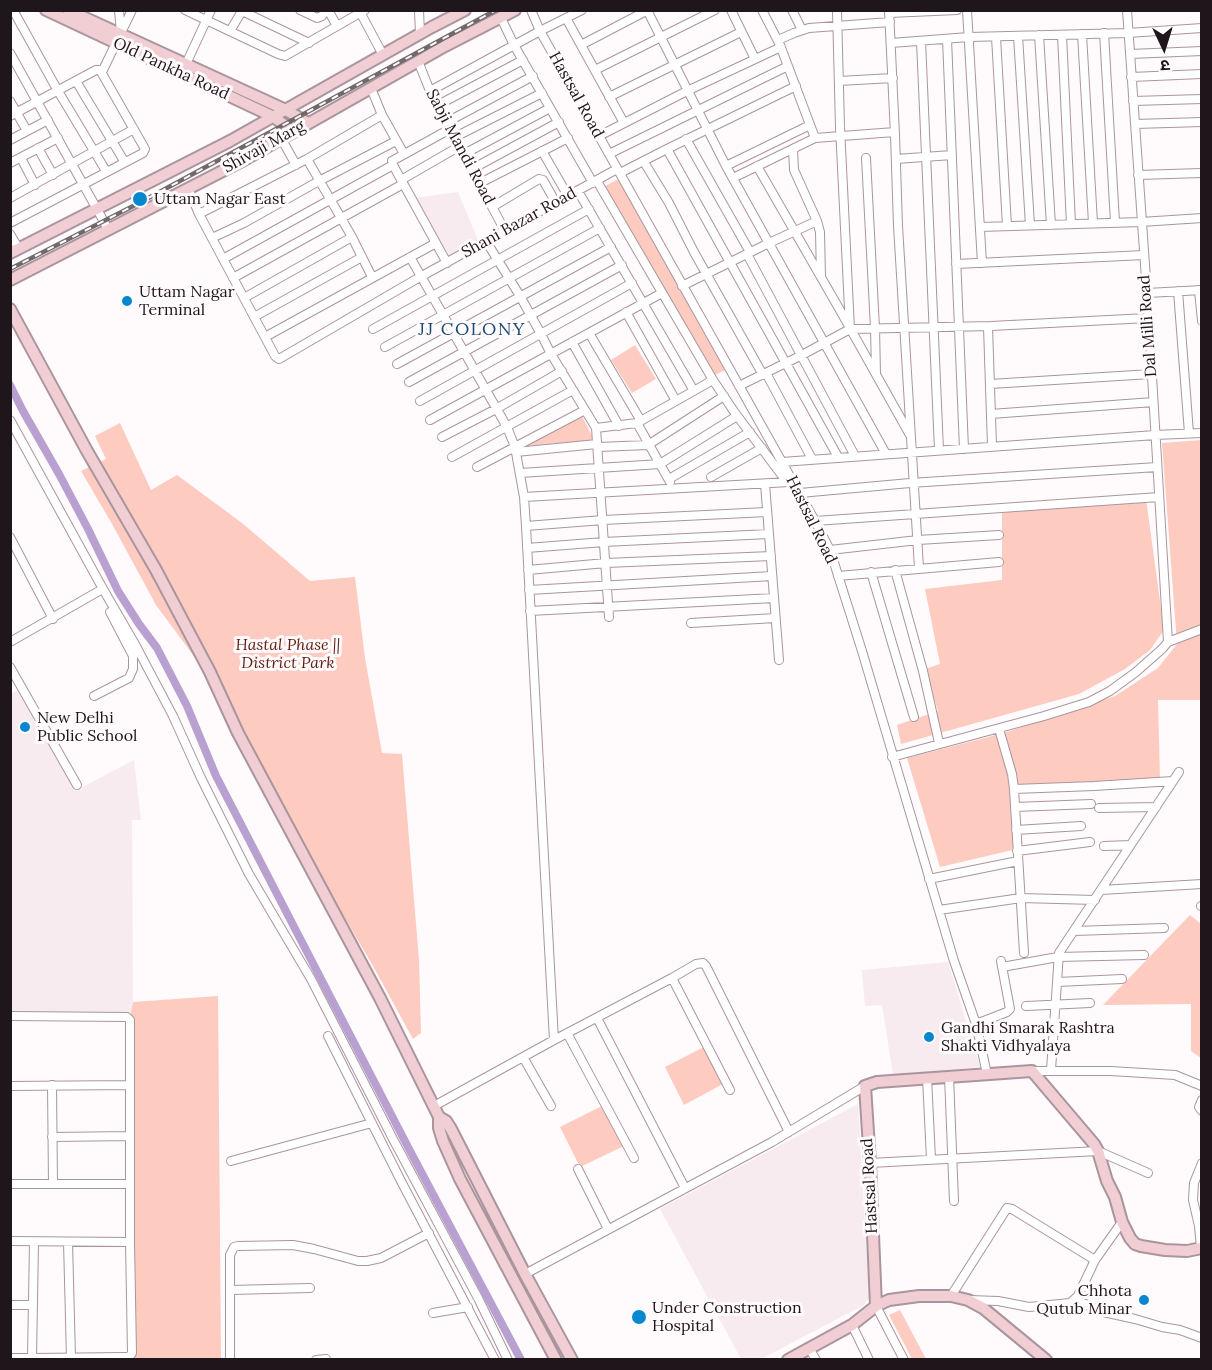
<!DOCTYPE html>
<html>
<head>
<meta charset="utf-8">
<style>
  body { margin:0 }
  #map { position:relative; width:1212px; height:1370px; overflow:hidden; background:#fffafc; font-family:Lora,"Noto Sans Devanagari",serif }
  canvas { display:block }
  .frame { position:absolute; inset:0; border:12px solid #1e161a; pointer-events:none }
  .north { position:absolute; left:1134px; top:18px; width:60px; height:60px; -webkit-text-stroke:4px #fffafc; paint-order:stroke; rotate:176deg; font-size:16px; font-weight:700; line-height:24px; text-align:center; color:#1e161a }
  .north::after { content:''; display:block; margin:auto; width:21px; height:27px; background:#1e161a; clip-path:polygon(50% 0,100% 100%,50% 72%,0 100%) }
</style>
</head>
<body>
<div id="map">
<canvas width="1212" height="1370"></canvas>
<div class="frame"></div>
<div class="north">उ</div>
</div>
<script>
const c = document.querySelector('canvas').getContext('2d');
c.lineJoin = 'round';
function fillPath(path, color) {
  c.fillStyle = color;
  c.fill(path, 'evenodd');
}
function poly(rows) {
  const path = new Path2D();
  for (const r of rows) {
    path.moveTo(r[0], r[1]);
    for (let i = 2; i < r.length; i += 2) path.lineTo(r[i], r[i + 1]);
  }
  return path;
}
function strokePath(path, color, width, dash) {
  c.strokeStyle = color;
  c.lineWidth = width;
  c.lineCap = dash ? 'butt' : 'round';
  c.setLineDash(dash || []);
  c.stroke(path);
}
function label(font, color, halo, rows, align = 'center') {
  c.font = font + ' Lora,serif';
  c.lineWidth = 6;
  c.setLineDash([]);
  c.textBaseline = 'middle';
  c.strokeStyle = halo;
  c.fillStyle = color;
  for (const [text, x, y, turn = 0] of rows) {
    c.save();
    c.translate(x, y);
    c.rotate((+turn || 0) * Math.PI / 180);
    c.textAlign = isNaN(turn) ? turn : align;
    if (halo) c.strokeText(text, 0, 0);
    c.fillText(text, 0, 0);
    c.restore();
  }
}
const built = poly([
  [458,192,478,240,449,255,415,198],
  [19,690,75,791,134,760,141,820,132,820,133,1002,131,1012,11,1013,10,694],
  [948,962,980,1067,893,1075,882,1005,865,1006,862,970],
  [858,1104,869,1297,864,1305,761,1359,741,1359,660,1209]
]);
const green = poly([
  [619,179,725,370,711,377,603,187],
  [635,345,656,379,632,393,611,360],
  [581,414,594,440,525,446],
  [120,423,151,490,177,475,242,523,310,581,355,577,365,658,382,753,402,754,419,960,421,1033,413,1039,373,966,299,840,255,762,230,705,156,605,112,524,81,471,106,459,95,436],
  [1201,440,1201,700,1158,700,1160,780,1017,789,1021,848,940,867,907,758,1004,733,1115,696,1158,668,1177,644,1162,443],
  [1146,499,1164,630,1150,650,1125,669,1079,694,901,744,897,725,938,711,925,669,940,664,925,589,1002,580,1002,511],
  [1190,915,1201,924,1201,1058,1191,1051,1191,1004,1103,1005],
  [218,996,221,1359,133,1359,131,1012,133,1002],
  [704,1047,723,1084,684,1105,665,1067],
  [604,1105,624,1146,580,1167,560,1127],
  [900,1310,926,1359,912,1359,889,1315]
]);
const canal = poly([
  [10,385,23,411,59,474,88,529,118,591,139,624,157,648,187,706,216,776,409,1149,521,1360]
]);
const street = poly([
  [13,10,58,91,106,171],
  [119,10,121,33],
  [185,10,278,54,285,56,365,10],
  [300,10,317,18,322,16,326,10],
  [328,10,337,26],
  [359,10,383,55],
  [419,10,420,34],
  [531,10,540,31,815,521,830,550,862,651,954,961,976,1024,987,1074],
  [647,10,726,166,886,454],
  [731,10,755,59],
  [762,10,780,45,815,138],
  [792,10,802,30],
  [837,10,840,127,850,329],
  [889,10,895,135,898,226,919,568],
  [967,10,982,263],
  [1127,10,1147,293,1168,642],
  [889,13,957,10],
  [501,18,514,45,593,183],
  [566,18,624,123],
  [230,31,242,11,309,43],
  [1104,33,1115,222],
  [1082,34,1093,223],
  [1039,35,1051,225],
  [1062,35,1071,224],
  [1018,36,1030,225],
  [996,37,1007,226],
  [947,39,964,449],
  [778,40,794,33,809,28,890,22],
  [921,41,939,450],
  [891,43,969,37,1128,33,1202,28],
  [581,45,648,10],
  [10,53,108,229],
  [1130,54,1202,51],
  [418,61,430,91,505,231],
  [186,64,211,10],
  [595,70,715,10],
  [102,72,132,10],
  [1131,77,1202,74],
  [76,81,124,161],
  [839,81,893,78],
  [371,88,382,115,404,154],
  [430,91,540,31,582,10],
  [609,97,741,32],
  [10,101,27,131],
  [1133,101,1202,99],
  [438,105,523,60],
  [10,116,96,70,100,70,145,149,143,153,10,223],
  [447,122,533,76],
  [1135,124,1202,122],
  [599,136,687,91,781,47],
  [455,137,542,93],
  [281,138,296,165],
  [686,139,750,252],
  [10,140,48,120],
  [38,148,53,175],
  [667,149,838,457],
  [793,149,794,170,817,221,820,232,821,277],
  [542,151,568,196],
  [464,154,550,108],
  [609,154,788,66],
  [21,158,35,185],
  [866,158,875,328,876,374],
  [307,159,352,237,372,277],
  [896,159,952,155],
  [644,162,669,203,694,252,763,375],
  [10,163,58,138],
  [393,165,447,263],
  [726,166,810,125],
  [757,166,841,312,910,435],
  [472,169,559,122],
  [620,173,667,149,796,86],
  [1138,175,1202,173],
  [733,178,815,138,895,132],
  [401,180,460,146],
  [597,181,713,380,735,413,787,482],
  [480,183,568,138],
  [188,188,199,214,275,356,279,359,420,277,617,169],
  [578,191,694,391],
  [10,198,134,129],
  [492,207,539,179,543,180,556,203],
  [199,214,307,159,382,115],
  [980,227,1141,222,1202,218],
  [10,234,19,249],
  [212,238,244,223,319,181,396,141],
  [486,241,520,296,541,334,551,354,596,428,609,617],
  [747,254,855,456],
  [410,257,507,427,515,447,524,497,526,526,554,1040,434,1106],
  [223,259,393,165,392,161,450,129],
  [956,264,1144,255],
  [233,278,403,184],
  [682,286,769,243,817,221],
  [1199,290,1202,321],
  [1178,291,1189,433],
  [1147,293,1202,290],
  [244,298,352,237],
  [626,312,676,401],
  [254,317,362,257],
  [988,327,992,446],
  [373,329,589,209],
  [589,333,641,421],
  [265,337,436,243],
  [572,342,619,426],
  [385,347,600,228],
  [397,364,611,247],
  [766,373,812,459],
  [409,382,622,265],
  [990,384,1151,374],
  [739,386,802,355,850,329,991,326,1148,318],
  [420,401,632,283],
  [991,414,1153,402],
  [10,420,103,589,136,646,173,716,201,778,249,874,311,979,393,1139,479,1300,508,1360],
  [430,420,662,293],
  [637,423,670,482],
  [596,428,637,423,713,380],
  [442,437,496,409,562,371],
  [598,447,648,445,724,396],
  [516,452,597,444],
  [452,457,573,390],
  [782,462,1155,435,1202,433],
  [477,467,585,410],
  [520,473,660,464,737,416],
  [711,477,762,448],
  [669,479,750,432],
  [765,484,779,660],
  [800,493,910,483,1157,467],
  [524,497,789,482],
  [815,521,1159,497],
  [526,526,603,520,767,512],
  [10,537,53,619],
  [527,548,604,542,769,534],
  [830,550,918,540,999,535],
  [528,570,606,563,771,556],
  [895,570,923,671,939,743],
  [871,572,914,717],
  [838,576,999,562],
  [529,590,772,576],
  [530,611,774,598],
  [691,623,775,618],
  [10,642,99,591],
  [10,667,77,785],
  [94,696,129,678,133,669,133,656,110,612],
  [999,729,1012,774,1014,789,1024,953],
  [892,757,1044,716,1089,702,1110,691,1136,672,1162,649,1168,642,1202,629],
  [1014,789,1094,786,1173,781],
  [1015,807,1091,804],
  [1099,808,1156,807],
  [1016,830,1081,826],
  [1104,846,1130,845],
  [1017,851,1090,842],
  [929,879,1018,861],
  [1101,890,1202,884],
  [1201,906,1202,906],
  [939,910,1021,898,1095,900],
  [1074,931,1164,928],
  [1002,967,1058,957,1144,955],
  [672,978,730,1090],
  [1057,982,1122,979],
  [1026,1006,1090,1003],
  [10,1016,127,1017,130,1020,130,1242,132,1353,129,1357,126,1357,32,1358],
  [597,1018,685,1188],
  [976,1024,1007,1012,1010,1009,1001,961],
  [567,1033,634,1158],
  [328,1036,402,1183,495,1360],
  [554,1040,672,978,696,964,703,963,706,966,789,1132],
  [523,1057,551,1106],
  [1051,1070,1059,953,1179,772],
  [1032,1071,1111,1071,1175,1075,1202,1086],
  [949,1076,954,1201],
  [927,1078,931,1159],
  [52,1085,53,1184],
  [10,1086,130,1085],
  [1202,1100,1199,1107,1202,1111],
  [52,1137,130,1136],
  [231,1161,372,1123],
  [870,1163,1098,1151,1148,1173],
  [578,1169,608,1229],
  [10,1184,130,1184],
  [10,1241,130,1242],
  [68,1242,71,1358],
  [1201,1248,1199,1226,1193,1200,1194,1183,1202,1163],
  [525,1274,772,1142,865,1086],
  [230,1290,310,1288],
  [951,1296,1007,1208,1012,1209,1095,1260],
  [1075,1299,1099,1311,1135,1319,1162,1327,1180,1330,1202,1338],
  [969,1300,998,1301,1029,1307,1070,1303,1078,1296,1095,1260,1122,1222],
  [10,1305,33,1305],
  [876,1306,904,1360],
  [433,1313,468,1307],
  [852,1325,869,1360],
  [809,1348,816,1360],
  [10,1358,32,1358,34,1242],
  [230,1360,230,1255,234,1247,238,1246,293,1245,314,1249,358,1261,367,1261,381,1258,429,1233],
  [316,1360,326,1359]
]);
const secondary = poly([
  [46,10,274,117,293,132],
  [68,10,286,110,308,123],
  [10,253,230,141,432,27,465,10],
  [10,280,244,160,445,46,515,10],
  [10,309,87,451,156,570,210,672,238,733,380,998,439,1117,439,1128,443,1141,460,1179,556,1360],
  [439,1117,446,1121,451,1129,525,1274,572,1360],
  [876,1306,870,1163,865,1086,877,1082,1032,1071,1094,1144,1098,1151,1107,1181,1115,1197,1122,1222,1130,1238,1135,1244,1141,1246,1165,1250,1187,1251,1202,1248],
  [788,1360,852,1325,876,1306,889,1300,919,1296,951,1296,968,1300,983,1308,1046,1360]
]);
const rail = poly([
  [10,269,141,202,496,10]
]);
const markers = [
  [140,199,8,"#0687ce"],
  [127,301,6,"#0687ce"],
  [25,727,6,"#0687ce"],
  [929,1037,6,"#0687ce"],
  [1144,1300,6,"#0687ce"],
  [639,1317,8,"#0687ce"]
];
const streetNames = [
  ["Old Pankha Road",171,69,25],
  ["Hastsal Road",576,95,61],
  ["Shivaji Marg",264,147,-29],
  ["Sabji Mandi Road",460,147,62],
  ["Shani Bazar Road",519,223,-29],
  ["Dal Milli Road",1148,326,-94],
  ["Hastsal Road",811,520,64],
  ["Hastsal Road",870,1186,-93]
];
const poiNames = [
  ["Uttam Nagar East",154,199],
  ["Uttam Nagar",139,292],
  ["Terminal",139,310],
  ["New Delhi",37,718],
  ["Public School",37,736],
  ["Gandhi Smarak Rashtra",941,1028],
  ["Shakti Vidhyalaya",941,1046],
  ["Chhota",1132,1291,"right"],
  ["Qutub Minar",1132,1309,"right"],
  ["Under Construction",652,1308],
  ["Hospital",652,1326]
];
const parkNames = [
  ["Hastal Phase ||",288,645],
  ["District Park",288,663]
];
const neighbourhoodNames = [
  ["JJ COLONY",472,330]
];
fillPath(built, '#f7ebf0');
fillPath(green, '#fdcbc0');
strokePath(canal, '#b8a0d1', 8);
strokePath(street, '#aa959e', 10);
strokePath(secondary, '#aa959e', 14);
strokePath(street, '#fff', 8);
strokePath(secondary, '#f1ced4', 10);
strokePath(rail, '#716a6d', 4.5);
strokePath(rail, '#fffafc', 2, [7]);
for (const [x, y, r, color] of markers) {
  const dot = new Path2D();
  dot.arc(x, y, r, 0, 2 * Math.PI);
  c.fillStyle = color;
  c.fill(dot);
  strokePath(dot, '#fffafc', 2);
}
label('16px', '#1e161a', '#fffafc', streetNames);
label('16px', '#1e161a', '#fffafc', poiNames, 'left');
label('italic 16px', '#631d0f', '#fffafc', parkNames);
c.letterSpacing = '1.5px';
label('18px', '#1a4c70', '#fffafc', neighbourhoodNames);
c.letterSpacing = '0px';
</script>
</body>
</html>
